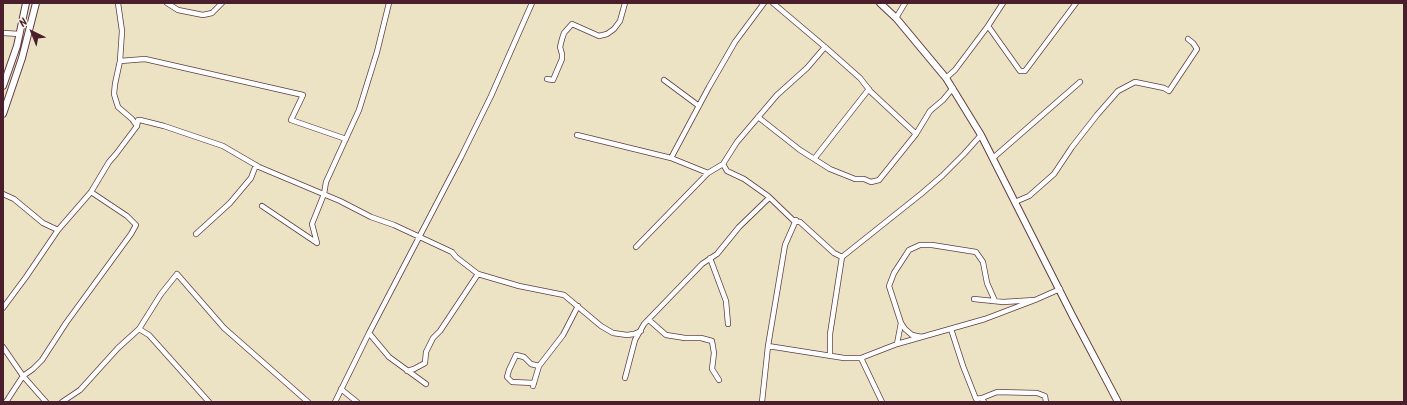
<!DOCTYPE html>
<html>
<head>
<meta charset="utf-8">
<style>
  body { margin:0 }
  #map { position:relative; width:1407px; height:405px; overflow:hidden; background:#ece3c5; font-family:Kalam,sans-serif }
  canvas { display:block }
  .frame { position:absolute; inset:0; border:4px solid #4a1f2b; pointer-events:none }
  .north { position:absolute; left:12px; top:12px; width:40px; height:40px; -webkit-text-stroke:3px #f7f3e8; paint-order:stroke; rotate:317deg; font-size:11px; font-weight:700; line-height:16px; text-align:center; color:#4a1f2b }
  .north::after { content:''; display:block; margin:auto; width:14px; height:18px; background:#4a1f2b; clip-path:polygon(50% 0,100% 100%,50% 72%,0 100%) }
</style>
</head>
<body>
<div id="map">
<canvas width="1407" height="405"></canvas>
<div class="frame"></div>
<div class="north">N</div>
</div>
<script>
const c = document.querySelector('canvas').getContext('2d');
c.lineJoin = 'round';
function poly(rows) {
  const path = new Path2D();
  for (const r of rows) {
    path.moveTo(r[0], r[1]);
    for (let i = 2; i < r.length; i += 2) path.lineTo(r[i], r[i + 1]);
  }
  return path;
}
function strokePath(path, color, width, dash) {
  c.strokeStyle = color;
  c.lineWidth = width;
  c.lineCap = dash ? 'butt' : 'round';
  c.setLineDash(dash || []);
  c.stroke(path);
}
const minor = poly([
  [118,3,122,31,120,61,115,84,114,94,118,107,132,119,137,126],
  [167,3,178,10,203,15,212,13,222,3],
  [773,3,825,47],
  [896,18,905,3],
  [988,26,1003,3],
  [3,33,20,34],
  [120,61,145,59,303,95,291,120,346,139],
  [946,78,955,70,988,26,1020,71,1025,71,1076,3],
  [547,79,553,80,562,59,562,54,560,47,562,39,564,33,572,24,599,36,607,34,614,29,620,21,625,3],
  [664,80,699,106],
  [758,117,800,150,830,169,855,179,864,179,871,182,879,180,916,134],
  [577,135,671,158],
  [993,158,1080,82],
  [814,159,869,89],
  [723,164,708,173,671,158,709,87,735,42,764,3],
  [3,194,14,199,43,223,58,230],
  [1015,202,1029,196,1054,174,1072,147,1097,115,1118,91,1135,82,1164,88,1169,91,1197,49,1193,43,1188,39],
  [262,206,317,243,312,224,324,194,326,182,359,110,377,52,389,3],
  [196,234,230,203,251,178,256,165],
  [636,247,708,173],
  [842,257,834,253,800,222,794,221,768,196,744,179,727,171,723,164,737,142,777,95,807,68,825,47,860,78,871,92,916,134,930,111,943,100,953,88],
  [710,258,726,301,728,324],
  [974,299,1003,302,1035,300,1060,289],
  [3,308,26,277,58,230,91,192,109,162,116,154,137,126,138,120,140,120,164,126,223,146,259,167,340,201,371,217,394,225,452,252,456,257,478,274,519,286,564,295,601,326,613,333,627,335,634,334,641,331],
  [649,320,666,335,685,338,701,338,712,341,714,353,712,369,719,380],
  [139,329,149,335,209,402],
  [951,329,963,366,976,399,982,398,984,402],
  [369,333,389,357,426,384],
  [922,337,912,335,905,329,901,323,889,286,894,273,909,250,920,245,932,245,976,252,983,262,987,283,995,301],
  [897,344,901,323],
  [768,346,844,358,861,358,897,344,985,319,1035,300],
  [3,347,23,376,46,402],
  [830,356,830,334,842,257,921,194,942,176,964,154,981,135],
  [861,358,882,402],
  [407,371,414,369,425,363,426,352,433,338,440,331,478,274],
  [625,378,635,340,644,324,702,264,717,254,739,227,769,198],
  [534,383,512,382,507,377,509,370,516,355,524,357,531,364,539,366],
  [533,386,539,366,563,335,578,306],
  [341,389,357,402],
  [982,398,997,392,1037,393,1045,396,1046,402],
  [6,402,23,376,33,369,42,360,66,323,131,234,136,225,127,216,91,192],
  [62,402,80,390,118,348,139,329,161,294,177,274,224,328,308,402],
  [335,402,369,333,461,157,491,96,532,3],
  [762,402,768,346,785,245,796,220]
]);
const tertiary = poly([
  [880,3,896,18,946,78,981,135,1072,315,1118,402],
  [3,86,17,46,26,3],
  [3,114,22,58,36,3]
]);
strokePath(minor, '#623c42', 6);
strokePath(tertiary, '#623c42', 8);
strokePath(minor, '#fff', 4.5);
strokePath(tertiary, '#fff', 6);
</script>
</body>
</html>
